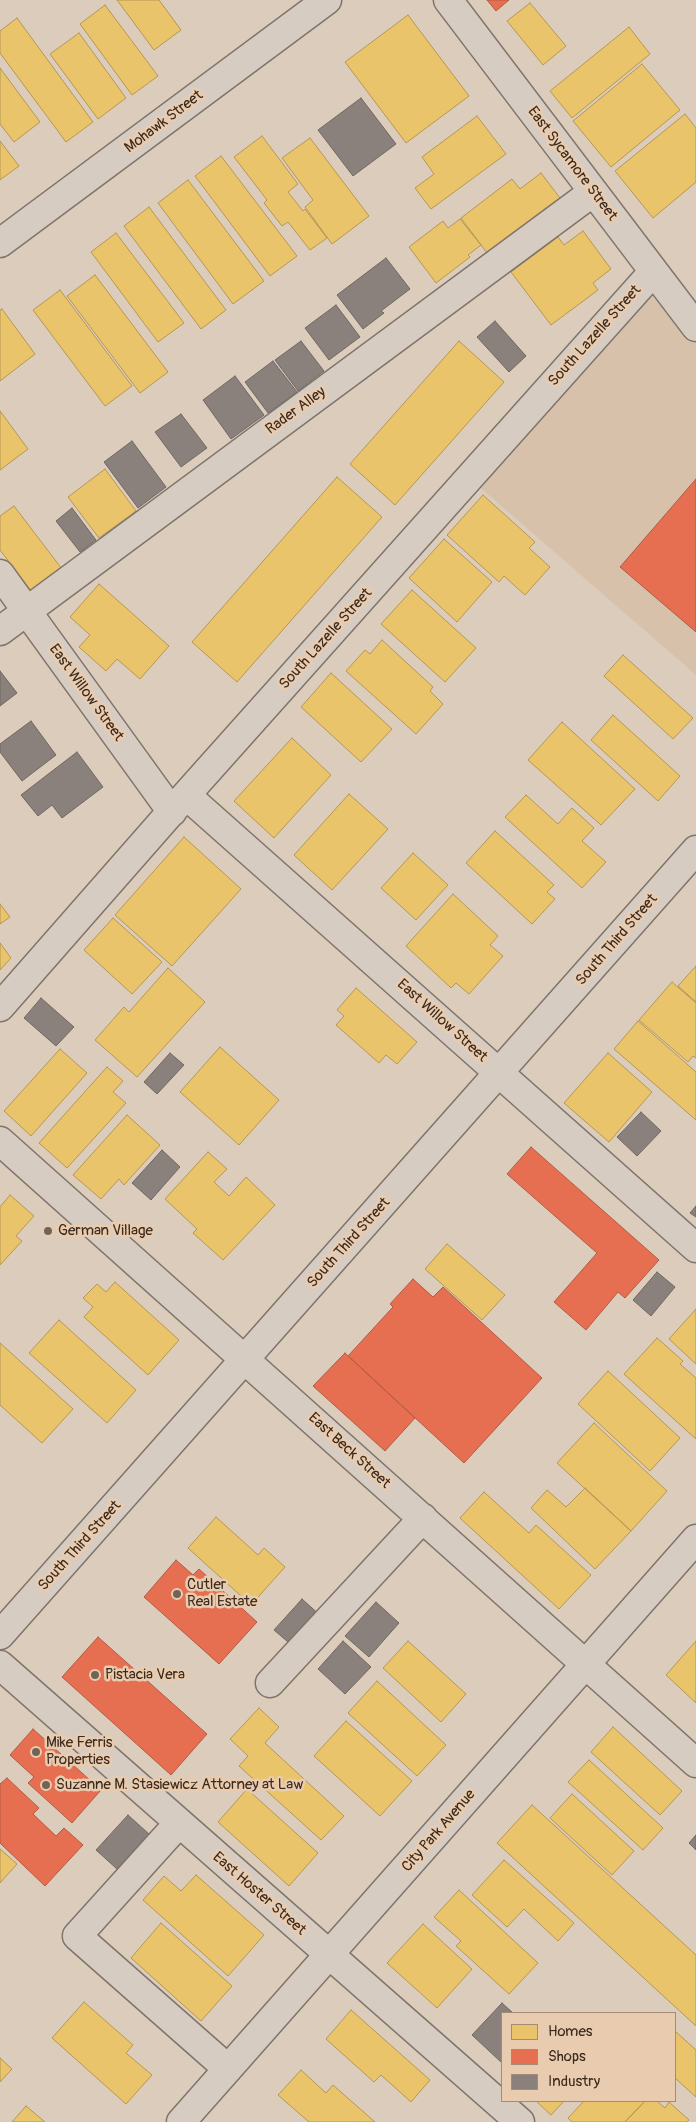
<!DOCTYPE html>
<html>
<head>
<meta charset="utf-8">
<style>
  body { margin:0 }
  #map { position:relative; width:696px; height:2122px; overflow:hidden; background:#dcccbc; font-family:Pangolin,sans-serif }
  canvas { display:block }
  .legend { position:absolute; left:501px; top:2012px; width:175px; height:90px; box-sizing:border-box; background:#e9ccaf; border:1px solid #a38b75; margin:0; padding:6px 9px; list-style:none; font-size:15px; color:#3b2a1e }
  .legend li { display:flex; align-items:center; gap:10px; height:25px }
  .legend b { width:25px; border:1px solid #a38b75 }
</style>
</head>
<body>
<div id="map">
<canvas width="696" height="2122"></canvas>
<ul class="legend">
<li><b style="height:14px;background:#e9c46a"></b>Homes</li>
<li><b style="height:14px;background:#e76f51"></b>Shops</li>
<li><b style="height:14px;background:#8a817c"></b>Industry</li>
</ul>
</div>
<script>
const c = document.querySelector('canvas').getContext('2d');
c.lineJoin = 'round';
function fillPath(path, color) {
  c.fillStyle = color;
  c.fill(path, 'evenodd');
}
function poly(rows) {
  const path = new Path2D();
  for (const r of rows) {
    path.moveTo(r[0], r[1]);
    for (let i = 2; i < r.length; i += 2) path.lineTo(r[i], r[i + 1]);
  }
  return path;
}
function strokePath(path, color, width, dash) {
  c.strokeStyle = color;
  c.lineWidth = width;
  c.lineCap = dash ? 'butt' : 'round';
  c.setLineDash(dash || []);
  c.stroke(path);
}
function label(font, color, halo, rows, align = 'center') {
  c.font = font + ' Pangolin,sans-serif';
  c.lineWidth = 5;
  c.setLineDash([]);
  c.textBaseline = 'middle';
  c.strokeStyle = halo;
  c.fillStyle = color;
  for (const [text, x, y, turn = 0] of rows) {
    c.save();
    c.translate(x, y);
    c.rotate((+turn || 0) * Math.PI / 180);
    c.textAlign = isNaN(turn) ? turn : align;
    if (halo) c.strokeText(text, 0, 0);
    c.fillText(text, 0, 0);
    c.restore();
  }
}
const built = poly([
  [647,269,696,332,696,675,468,477]
]);
const homes = poly([
  [117,0,159,0,181,30,154,50,117,0],
  [530,3,566,46,543,65,507,21,530,3],
  [105,5,158,76,132,95,80,24,105,5],
  [408,15,469,96,406,143,345,62,408,15],
  [17,18,93,122,66,142,0,53,0,31,17,18],
  [629,27,650,54,572,118,550,91,629,27],
  [79,33,126,98,98,119,50,54,79,33],
  [642,64,680,110,611,167,573,121,642,64],
  [0,68,40,122,14,142,0,124,0,68],
  [685,114,696,128,696,182,653,218,615,171,685,114],
  [477,116,506,154,431,209,415,188,434,174,422,157,477,116],
  [262,136,298,184,288,192,303,211,305,209,327,238,310,250,288,222,282,226,264,203,267,200,234,157,262,136],
  [310,138,369,216,332,244,305,207,313,200,282,158,310,138],
  [0,141,19,166,0,180,0,141],
  [221,156,297,256,270,276,195,176,221,156],
  [541,173,560,198,487,253,461,218,512,179,520,189,541,173],
  [188,180,264,281,233,304,158,203,188,180],
  [149,207,226,310,201,329,124,226,149,207],
  [460,219,481,245,468,255,470,257,436,283,409,247,443,221,448,228,460,219],
  [583,231,611,269,593,283,598,290,551,325,511,272,558,237,564,245,583,231],
  [116,233,184,323,158,342,91,252,116,233],
  [95,275,168,372,140,393,67,296,95,275],
  [60,290,132,386,105,406,33,310,60,290],
  [2,309,35,354,0,381,0,310,2,309],
  [459,341,504,382,395,505,350,464,459,341],
  [0,411,28,449,0,470,0,411],
  [105,469,136,511,99,538,68,497,105,469],
  [337,477,382,517,237,682,192,642,337,477],
  [483,495,535,542,529,548,550,567,525,595,504,576,499,582,447,535,483,495],
  [14,506,62,569,32,592,0,550,0,516,14,506],
  [444,539,492,582,457,622,409,578,444,539],
  [99,584,169,646,140,679,117,659,106,671,79,647,90,635,70,617,99,584],
  [412,590,476,648,445,682,381,624,412,590],
  [382,640,433,687,430,691,443,704,416,734,346,671,365,650,370,654,382,640],
  [623,655,693,718,673,739,604,676,623,655],
  [331,673,392,729,361,762,301,707,331,673],
  [613,715,680,776,658,801,591,740,613,715],
  [562,722,635,789,601,825,528,760,562,722],
  [292,738,331,775,274,838,234,801,292,738],
  [349,794,388,829,332,890,294,855,349,794],
  [526,795,558,824,572,808,594,828,582,841,606,862,582,888,505,817,526,795],
  [495,831,554,885,547,892,555,899,532,924,466,863,495,831],
  [184,837,241,889,172,966,115,915,184,837],
  [413,853,448,885,416,920,381,888,413,853],
  [453,894,498,936,490,945,503,956,469,994,456,983,451,988,406,946,453,894],
  [0,904,10,917,0,924,0,904],
  [113,918,162,962,132,994,84,950,113,918],
  [0,943,11,958,0,970,0,943],
  [696,966,696,1002,678,986,696,966],
  [168,968,205,1002,137,1077,95,1040,124,1007,129,1012,168,968],
  [672,982,696,1003,696,1058,693,1056,688,1062,639,1020,672,982],
  [356,988,417,1042,397,1064,386,1055,379,1063,336,1025,344,1016,337,1010,356,988],
  [638,1021,696,1072,696,1120,614,1049,638,1021],
  [220,1047,279,1100,239,1145,180,1092,220,1047],
  [60,1049,87,1073,31,1136,4,1111,60,1049],
  [608,1053,652,1092,609,1142,564,1103,608,1053],
  [107,1067,123,1081,113,1092,126,1103,67,1168,39,1143,107,1067],
  [127,1115,160,1145,124,1185,119,1179,101,1199,73,1175,127,1115],
  [208,1152,227,1169,214,1182,229,1196,246,1177,275,1205,223,1260,193,1233,197,1229,165,1199,208,1152],
  [10,1195,34,1216,16,1236,22,1241,0,1265,0,1207,10,1195],
  [447,1244,505,1295,482,1320,425,1269,447,1244],
  [115,1282,179,1340,148,1375,84,1317,93,1307,83,1298,97,1284,106,1292,115,1282],
  [696,1309,696,1364,669,1339,696,1309],
  [59,1320,136,1390,107,1423,29,1353,59,1320],
  [657,1338,683,1361,680,1364,696,1378,696,1439,624,1374,657,1338],
  [0,1343,73,1409,42,1443,0,1405,0,1343],
  [608,1371,680,1438,650,1471,578,1404,608,1371],
  [594,1423,667,1491,631,1531,557,1463,594,1423],
  [585,1488,631,1531,595,1569,531,1508,547,1490,566,1507,585,1488],
  [484,1492,529,1533,536,1525,591,1575,559,1609,460,1518,484,1492],
  [216,1517,258,1555,264,1548,285,1567,251,1605,188,1548,216,1517],
  [408,1641,466,1694,441,1722,383,1668,408,1641],
  [696,1641,696,1703,666,1675,696,1641],
  [377,1681,446,1745,417,1776,348,1713,377,1681],
  [259,1708,279,1727,265,1743,344,1816,321,1840,239,1766,248,1756,230,1739,259,1708],
  [346,1721,412,1781,380,1816,314,1756,346,1721],
  [613,1727,682,1791,660,1815,591,1752,613,1727],
  [589,1760,663,1828,643,1850,568,1782,589,1760],
  [247,1789,318,1853,289,1886,218,1822,247,1789],
  [572,1794,634,1851,612,1875,550,1818,572,1794],
  [532,1805,696,1955,696,2026,497,1843,532,1805],
  [0,1849,17,1864,0,1883,0,1849],
  [504,1860,574,1923,558,1941,524,1909,507,1927,472,1895,504,1860],
  [196,1875,264,1935,228,1976,143,1900,164,1876,181,1891,196,1875],
  [459,1890,538,1963,509,1994,456,1946,461,1941,434,1917,459,1890],
  [161,1923,232,1986,201,2021,131,1958,161,1923],
  [423,1924,472,1969,437,2008,387,1963,423,1924],
  [84,2002,133,2045,126,2053,152,2075,126,2104,52,2038,84,2002],
  [351,2010,430,2080,411,2102,381,2075,374,2082,326,2039,351,2010],
  [675,2031,696,2050,696,2097,675,2078,675,2031],
  [0,2058,12,2069,0,2082,0,2058],
  [301,2070,326,2093,333,2085,375,2122,309,2122,278,2095,301,2070],
  [536,2101,564,2101,551,2115,536,2101],
  [584,2101,645,2101,625,2122,572,2122,568,2118,584,2101],
  [645,2101,657,2101,665,2108,669,2102,689,2120,687,2122,625,2122,645,2101],
  [26,2106,45,2122,12,2122,26,2106]
]);
const shops = poly([
  [487,0,509,0,496,11,487,0],
  [696,479,696,632,620,567,696,479],
  [531,1147,659,1260,625,1298,618,1292,586,1330,554,1302,597,1253,507,1174,531,1147],
  [413,1279,433,1297,443,1287,542,1378,464,1463,348,1356,393,1307,390,1304,413,1279],
  [345,1353,415,1418,385,1451,313,1386,345,1353],
  [176,1560,193,1575,199,1569,257,1622,219,1664,144,1597,176,1560],
  [98,1637,207,1734,171,1775,62,1677,98,1637],
  [33,1729,101,1790,72,1823,28,1783,34,1777,10,1755,33,1729],
  [7,1778,39,1808,33,1814,56,1836,64,1828,83,1845,45,1886,0,1843,0,1784,7,1778]
]);
const industry = poly([
  [361,98,396,144,353,176,318,130,361,98],
  [386,258,410,289,381,311,384,313,363,329,337,295,386,258],
  [336,305,360,337,329,360,305,328,336,305],
  [495,321,526,356,509,372,477,337,495,321],
  [301,341,324,371,298,391,275,360,301,341],
  [273,361,297,392,268,413,245,382,273,361],
  [235,376,264,415,231,439,203,400,235,376],
  [181,414,207,448,181,467,155,432,181,414],
  [132,441,166,487,138,508,104,462,132,441],
  [72,508,96,540,80,552,56,521,72,508],
  [0,671,17,693,0,706,0,671],
  [31,721,56,755,22,781,0,752,0,744,31,721],
  [77,752,103,787,62,818,52,805,38,816,21,795,77,752],
  [41,998,74,1027,56,1046,24,1018,41,998],
  [170,1053,184,1065,157,1094,144,1082,170,1053],
  [641,1112,661,1131,637,1156,617,1137,641,1112],
  [162,1150,180,1167,151,1200,132,1183,162,1150],
  [696,1206,696,1217,690,1213,696,1206],
  [657,1272,675,1287,651,1316,633,1300,657,1272],
  [302,1599,322,1617,295,1648,274,1630,302,1599],
  [376,1602,399,1623,369,1657,345,1636,376,1602],
  [343,1641,371,1667,345,1694,318,1669,343,1641],
  [128,1815,149,1834,117,1869,96,1850,128,1815],
  [696,1835,696,1850,689,1843,696,1835],
  [502,2003,513,2013,502,2013,502,2063,472,2035,502,2003]
]);
const minor = poly([
  [448,0,696,327],
  [0,243,327,0],
  [0,574,172,812],
  [0,631,593,192],
  [186,795,696,1248],
  [0,1007,186,795,653,272],
  [0,1141,696,1763],
  [0,1635,696,850],
  [0,1665,520,2122],
  [270,1683,423,1518],
  [179,1823,77,1936,228,2069],
  [181,2122,696,1539]
]);
const markers = [
  [48,1231,5,"#736355"],
  [177,1594,5,"#736355"],
  [95,1675,5,"#736355"],
  [36,1752,5,"#736355"],
  [46,1785,5,"#736355"]
];
const streetNames = [
  ["Mohawk Street",164,122,-37],
  ["East Sycamore Street",572,164,53],
  ["South Lazelle Street",595,336,-48],
  ["Rader Alley",296,411,-36],
  ["South Lazelle Street",326,639,-48],
  ["East Willow Street",86,693,54],
  ["South Third Street",617,940,-49],
  ["East Willow Street",442,1021,42],
  ["South Third Street",349,1243,-48],
  ["East Beck Street",349,1451,42],
  ["South Third Street",80,1546,-48],
  ["City Park Avenue",439,1831,-49],
  ["East Hoster Street",259,1894,41]
];
const poiNames = [
  ["German Village",58,1231],
  ["Cutler",187,1585],
  ["Real Estate",187,1602],
  ["Pistacia Vera",105,1675],
  ["Mike Ferris",46,1743],
  ["Properties",46,1760],
  ["Suzanne M. Stasiewicz Attorney at Law",56,1785]
];
fillPath(built, '#d7c1ab');
fillPath(homes, '#e9c46a');
strokePath(homes, '#b59653', 1);
fillPath(shops, '#e76f51');
strokePath(shops, '#b35a42', 1);
fillPath(industry, '#8a817c');
strokePath(industry, '#726760', 1);
strokePath(minor, '#7e746a', 31);
strokePath(minor, '#d7ccc1', 28);
for (const [x, y, r, color] of markers) {
  const dot = new Path2D();
  dot.arc(x, y, r, 0, 2 * Math.PI);
  c.fillStyle = color;
  c.fill(dot);
  strokePath(dot, '#e9ccaf', 2);
}
label('15px', '#3b2a1e', '#e9ccaf', streetNames);
label('15px', '#3b2a1e', '#e9ccaf', poiNames, 'left');
</script>
</body>
</html>
